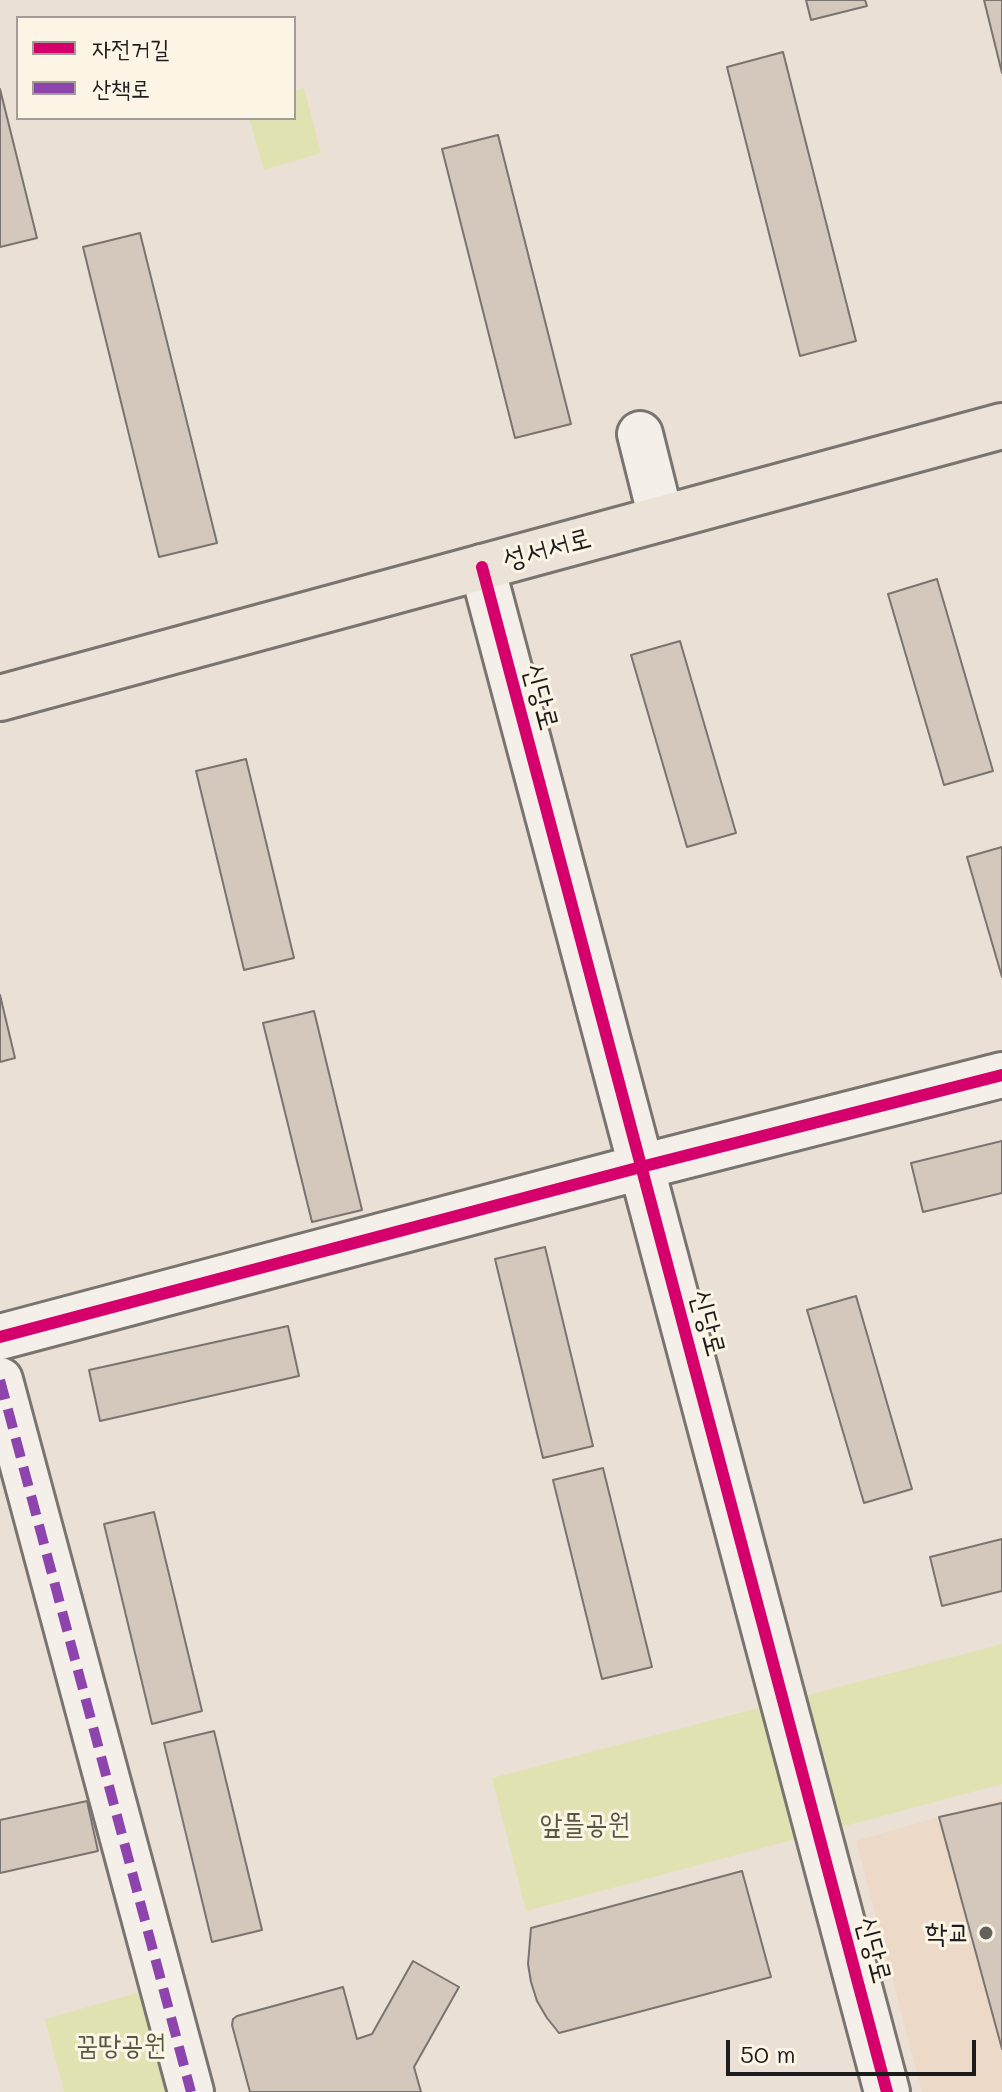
<!DOCTYPE html>
<html>
<head>
<meta charset="utf-8">
<style>
  body { margin:0 }
  #map { position:relative; width:1002px; height:2092px; overflow:hidden; background:#ebe0d5; font-family:Mali,"Poor Story",sans-serif }
  canvas { display:block }
  .legend { position:absolute; left:16px; top:16px; width:280px; height:104px; box-sizing:border-box; background:#fcf5e5; border:2px solid #a29e95; margin:0; padding:10px 14px; list-style:none; font-size:24px; color:#1c1c1c }
  .legend li { display:flex; align-items:center; gap:16px; height:40px }
  .legend b { width:40px; border:2px solid #a29e95 }
  .scale { position:absolute; left:726px; top:2040px; width:250px; height:36px; box-sizing:border-box; border:4px solid #1c1c1c; border-top:0; padding-left:10px; font-size:24px; line-height:28px; white-space:nowrap; color:#1c1c1c; -webkit-text-stroke:6px #fcf5e5; paint-order:stroke }
</style>
</head>
<body>
<div id="map">
<canvas width="1002" height="2092"></canvas>
<ul class="legend">
<li><b style="height:10px;background:#d6006c"></b>자전거길</li>
<li><b style="height:10px;background:#8e44ad"></b>산책로</li>
</ul>
<div class="scale">50 m</div>
</div>
<script>
const c = document.querySelector('canvas').getContext('2d');
c.lineJoin = 'round';
function fillPath(path, color) {
  c.fillStyle = color;
  c.fill(path, 'evenodd');
}
function poly(rows) {
  const path = new Path2D();
  for (const r of rows) {
    path.moveTo(r[0], r[1]);
    for (let i = 2; i < r.length; i += 2) path.lineTo(r[i], r[i + 1]);
  }
  return path;
}
function strokePath(path, color, width, dash) {
  c.strokeStyle = color;
  c.lineWidth = width;
  c.lineCap = dash ? 'butt' : 'round';
  c.setLineDash(dash || []);
  c.stroke(path);
}
function label(font, color, halo, rows, align = 'center') {
  c.font = font + ' Mali,"Poor Story",sans-serif';
  c.lineWidth = 6;
  c.setLineDash([]);
  c.textBaseline = 'middle';
  c.strokeStyle = halo;
  c.fillStyle = color;
  for (const [text, x, y, turn = 0] of rows) {
    c.save();
    c.translate(x, y);
    c.rotate((+turn || 0) * Math.PI / 180);
    c.textAlign = isNaN(turn) ? turn : align;
    if (halo) c.strokeText(text, 0, 0);
    c.fillText(text, 0, 0);
    c.restore();
  }
}
const built = poly([
  [1002,1799,1002,2092,922,2092,856,1841]
]);
const green = poly([
  [304,88,321,153,264,170,249,118,294,118,294,91],
  [1002,1644,1002,1784,526,1911,492,1778],
  [155,1988,183,2092,64,2092,45,2019]
]);
const building = poly([
  [806,0,865,0,867,6,811,20,806,0],
  [984,0,1002,0,1002,73,984,0],
  [783,52,856,341,800,356,727,67,783,52],
  [0,89,37,238,0,247,0,89],
  [498,135,571,424,515,438,442,149,498,135],
  [140,233,217,543,159,557,83,247,140,233],
  [937,579,993,771,944,785,888,594,937,579],
  [680,641,736,833,687,847,631,655,680,641],
  [246,759,294,958,244,970,196,771,246,759],
  [1002,847,1002,977,967,857,1002,847],
  [0,995,15,1058,0,1062,0,995],
  [314,1011,362,1210,312,1222,263,1023,314,1011],
  [1002,1141,1002,1193,923,1212,911,1163,1002,1141],
  [545,1247,593,1446,543,1458,495,1259,545,1247],
  [856,1296,912,1489,864,1503,807,1310,856,1296],
  [288,1326,299,1376,100,1421,89,1370,288,1326],
  [603,1468,652,1667,602,1679,553,1480,603,1468],
  [154,1512,202,1711,152,1724,104,1524,154,1512],
  [1002,1539,1002,1591,942,1606,930,1557,1002,1539],
  [214,1731,262,1930,212,1942,164,1743,214,1731],
  [87,1801,98,1851,0,1873,0,1820,87,1801],
  [1002,1803,1002,2049,939,1817,1002,1803],
  [742,1871,771,1977,559,2033,547,2018,537,2001,531,1982,528,1964,531,1928,742,1871],
  [413,1961,459,1987,414,2067,421,2092,250,2092,232,2025,233,2019,237,2016,343,1987,357,2039,372,2034,413,1961]
]);
const minor = poly([
  [640,434,661,518],
  [482,567,887,2092],
  [0,1337,641,1167,1002,1075],
  [0,1380,191,2092]
]);
const major = poly([
  [0,698,1002,426]
]);
const quiet = poly([
  [0,1380,191,2092]
]);
const cycleway = poly([
  [482,567,887,2092],
  [0,1337,641,1167,1002,1075]
]);
const markers = [
  [986,1933,8,"#64615d"]
];
const streetNames = [
  ["성서서로",547,549,-15],
  ["신당로",541,697,75],
  ["신당로",708,1323,75],
  ["신당로",874,1950,75]
];
const parkNames = [
  ["앞뜰공원",585,1824],
  ["꿈땅공원",121,2045]
];
const poiNames = [
  ["학교",970,1933]
];
fillPath(built, '#edd9c7');
fillPath(green, '#e0e2b2');
fillPath(building, '#d4c7bc');
strokePath(building, '#79746f', 2);
strokePath(minor, '#79746f', 50);
strokePath(major, '#79746f', 50);
strokePath(minor, '#f4efe9', 44);
strokePath(major, '#ebe3d7', 44);
strokePath(quiet, '#8e44ad', 10, [20, 10]);
strokePath(cycleway, '#d6006c', 12);
for (const [x, y, r, color] of markers) {
  const dot = new Path2D();
  dot.arc(x, y, r, 0, 2 * Math.PI);
  c.fillStyle = color;
  c.fill(dot);
  strokePath(dot, '#fcf5e5', 3);
}
label('28px', '#1c1c1c', '#fcf5e5', streetNames);
label('28px', '#545840', '#fcf5e5', parkNames);
label('28px', '#1c1c1c', '#fcf5e5', poiNames, 'right');
</script>
</body>
</html>
